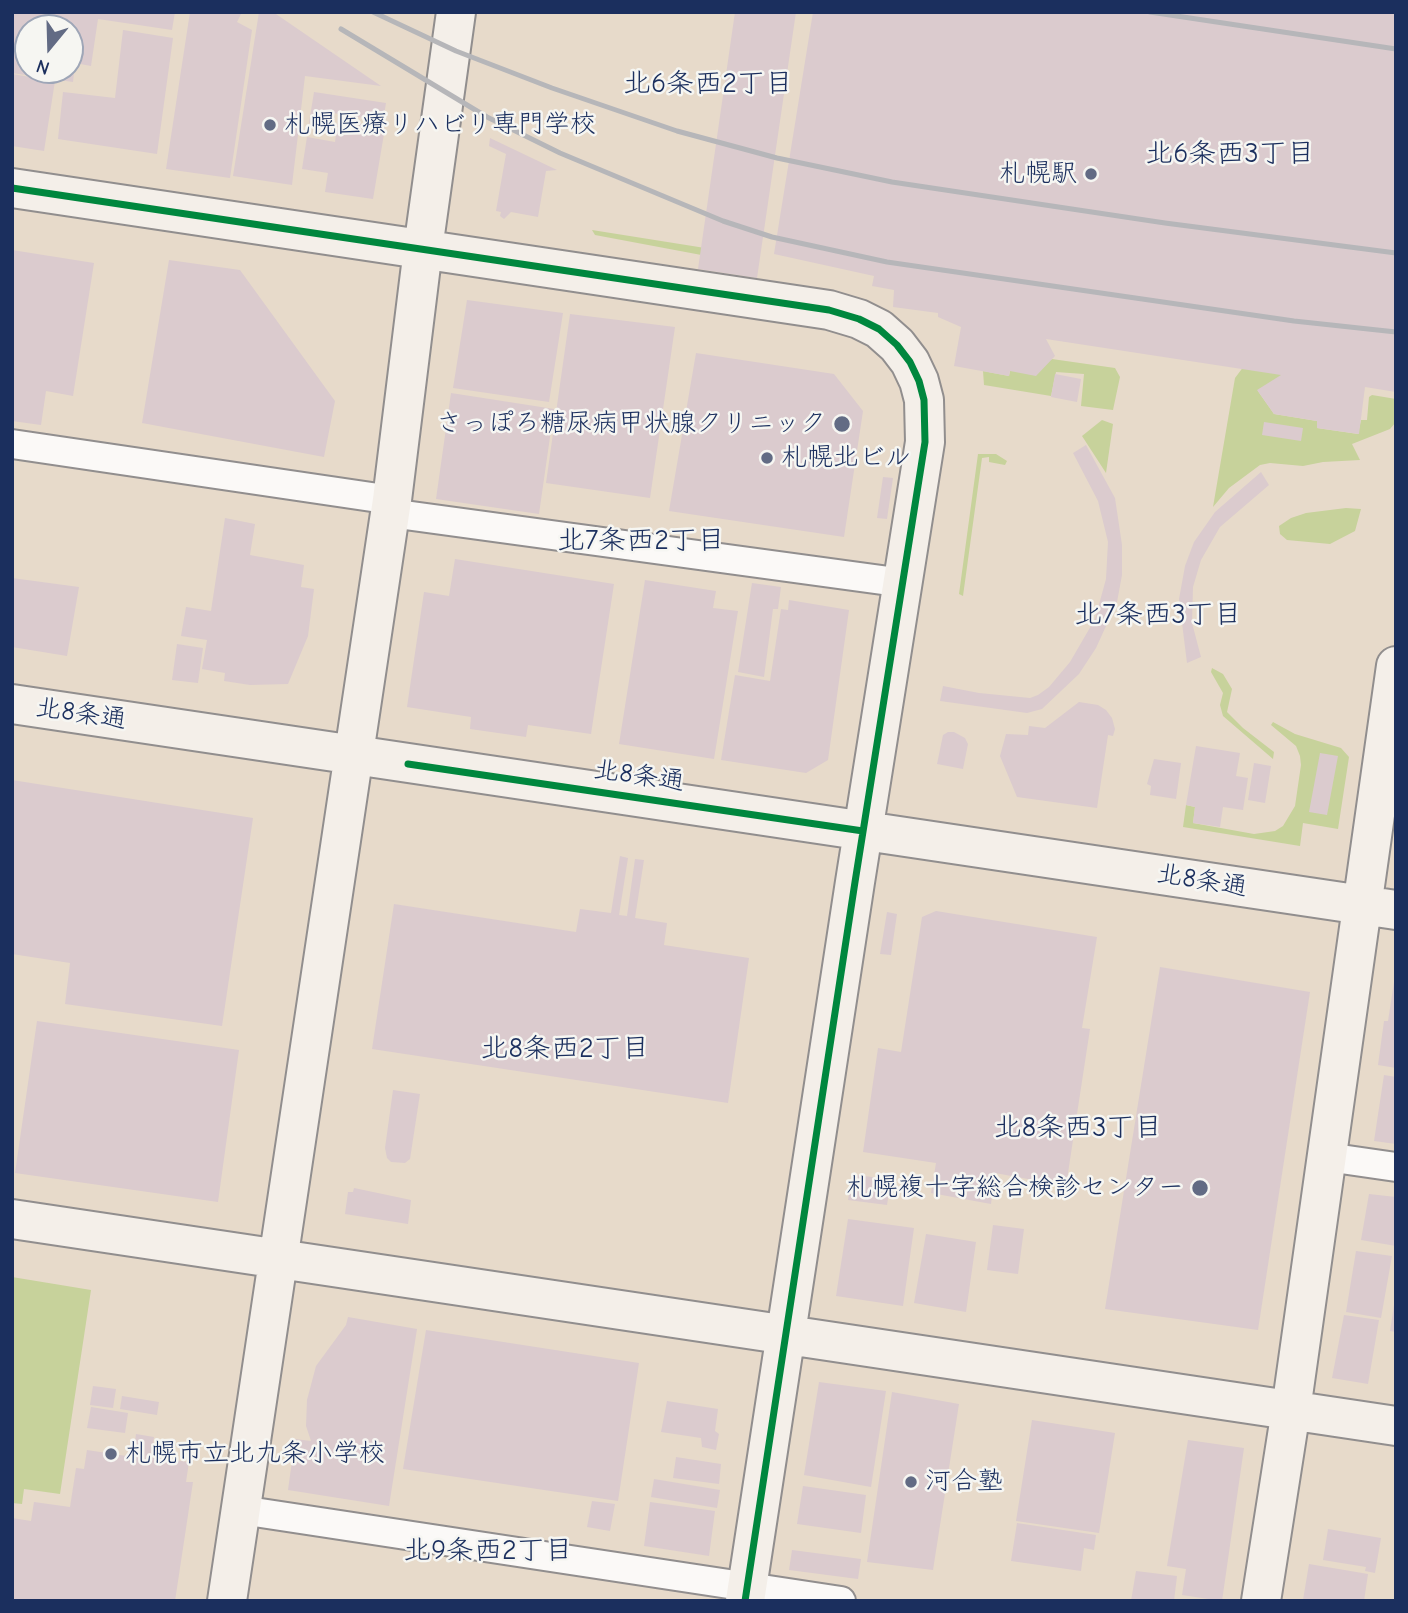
<!DOCTYPE html>
<html>
<head>
<meta charset="utf-8">
<style>
  body { margin:0 }
  #map { position:relative; width:1408px; height:1613px; overflow:hidden; background:#e7daca; font-family:"Comic Neue",sans-serif }
  canvas { display:block }
  .frame { position:absolute; inset:0; border:14px solid #1b2f5e; pointer-events:none }
  .north { position:absolute; left:14px; top:14px; width:70px; height:70px; box-sizing:border-box; background:#f6f6f2; border:2px solid #9ea6b7; border-radius:50%; rotate:199deg; font-size:19px; font-weight:700; line-height:28px; text-align:center; color:#1b2f5e }
  .north::after { content:''; display:block; margin:auto; width:24px; height:32px; background:#626b84; clip-path:polygon(50% 0,100% 100%,50% 72%,0 100%) }
</style>
</head>
<body>
<div id="map">
<canvas width="1408" height="1613"></canvas>
<div class="frame"></div>
<div class="north">N</div>
</div>
<script>
const c = document.querySelector('canvas').getContext('2d');
c.lineJoin = 'round';
function fillPath(path, color) {
  c.fillStyle = color;
  c.fill(path, 'evenodd');
}
function poly(rows) {
  const path = new Path2D();
  for (const r of rows) {
    path.moveTo(r[0], r[1]);
    for (let i = 2; i < r.length; i += 2) path.lineTo(r[i], r[i + 1]);
  }
  return path;
}
function strokePath(path, color, width, dash) {
  c.strokeStyle = color;
  c.lineWidth = width;
  c.lineCap = dash ? 'butt' : 'round';
  c.setLineDash(dash || []);
  c.stroke(path);
}
function label(font, color, halo, rows, align = 'center') {
  c.font = font + ' "Comic Neue","Klee One",sans-serif';
  c.lineWidth = 5;
  c.setLineDash([]);
  c.textBaseline = 'middle';
  c.strokeStyle = halo;
  c.fillStyle = color;
  for (const [text, x, y, turn = 0] of rows) {
    c.save();
    c.translate(x, y);
    c.rotate((+turn || 0) * Math.PI / 180);
    c.textAlign = isNaN(turn) ? turn : align;
    if (halo) c.strokeText(text, 0, 0);
    c.fillText(text, 0, 0);
    c.restore();
  }
}
const green = poly([
  [592,230,705,248,712,257,595,235],
  [1052,359,1115,368,1120,377,1113,410,1081,406,1084,374,1056,372,1051,396,984,385,983,371,1009,376,1010,371],
  [1244,366,1330,375,1258,391,1274,414,1317,421,1317,428,1358,434,1361,420,1367,420,1369,397,1372,395,1396,399,1396,422,1390,429,1352,444,1360,460,1323,462,1303,466,1270,463,1260,465,1229,488,1213,507,1235,378],
  [1102,420,1113,424,1106,473,1082,436],
  [978,454,996,454,1007,461,1005,465,989,462,989,457,982,458,963,596,959,594],
  [1346,508,1361,509,1355,531,1330,544,1287,540,1280,534,1279,526,1291,518,1306,513],
  [1212,668,1223,674,1232,689,1227,712,1243,728,1274,752,1273,759,1223,716,1220,705,1223,693,1211,672],
  [1273,722,1295,734,1341,748,1349,757,1338,829,1303,823,1300,846,1183,827,1186,805,1195,807,1193,823,1254,834,1275,831,1283,826,1295,806,1301,765,1300,756,1296,746,1271,725],
  [12,1277,91,1290,60,1494,24,1489,22,1504,12,1503]
]);
const building = poly([
  [12,12,175,12,172,30,98,19,91,66,75,63,73,82,12,73],
  [28,28,70,28,70,70,28,70],
  [190,12,242,12,237,22,252,30,230,178,166,169],
  [259,12,273,12,381,86,305,76,292,185,233,176],
  [735,12,796,12,757,278,698,269],
  [813,12,1396,12,1396,392,1365,387,1359,434,1317,428,1317,421,1274,414,1257,390,1281,375,1046,339,1055,356,1036,376,1010,371,1009,376,954,366,961,327,938,317,938,313,893,307,894,290,872,286,874,276,774,254],
  [123,30,173,38,157,154,58,139,63,92,115,98],
  [12,74,55,81,44,151,12,146],
  [314,92,386,103,383,121,333,113,331,127,309,123],
  [338,120,385,128,373,199,325,192,328,173,302,169,307,137,335,142],
  [490,138,557,170,546,171,538,217,511,212,504,219,500,216,501,212,496,211,506,154,489,146],
  [12,250,94,263,73,396,46,391,41,425,12,421],
  [169,260,240,270,335,401,324,457,142,423],
  [467,300,563,313,549,402,453,388],
  [570,314,675,327,650,498,546,483],
  [696,353,834,374,863,411,844,537,669,511],
  [1055,374,1081,379,1077,402,1051,397],
  [451,393,554,409,539,514,436,499],
  [1264,422,1303,428,1301,441,1262,435],
  [1086,445,1115,498,1122,545,1122,575,1117,602,1096,648,1079,674,1042,709,1027,713,940,701,943,686,979,693,1030,698,1038,695,1049,687,1070,662,1095,619,1106,579,1108,542,1098,501,1073,453],
  [1261,472,1269,485,1220,527,1201,560,1193,587,1192,623,1201,657,1187,663,1179,599,1185,566,1194,542,1215,512],
  [883,477,893,478,887,519,877,518],
  [225,518,255,524,250,555,304,565,301,587,314,589,308,636,288,684,250,685,224,681,225,673,202,669,207,640,181,636,186,607,211,611],
  [455,559,614,584,591,734,528,725,526,737,470,729,471,717,407,707,424,592,449,596],
  [12,578,79,587,67,656,12,647],
  [645,580,716,591,713,608,738,611,714,759,619,744],
  [752,583,781,587,778,609,773,609,764,677,738,672],
  [789,600,849,610,828,760,806,773,721,760,735,675,770,681,781,609,788,610],
  [177,644,203,648,198,683,172,680],
  [1079,702,1098,705,1106,710,1112,718,1115,729,1113,736,1108,735,1097,808,1017,797,1000,756,1006,734,1028,735,1029,726,1045,728],
  [948,732,954,732,965,738,968,744,963,769,937,764,943,735],
  [1196,746,1240,753,1236,776,1248,778,1243,810,1223,807,1220,827,1193,823,1195,807,1186,805],
  [1320,753,1338,756,1327,815,1309,812],
  [1154,759,1181,763,1176,799,1150,795,1151,786,1147,784],
  [1254,763,1271,766,1265,803,1248,800],
  [12,780,253,818,222,1026,65,1004,70,963,12,954],
  [620,856,628,858,619,915,627,916,635,859,644,860,635,918,667,923,664,945,749,958,728,1103,372,1049,394,904,576,932,580,909,611,913],
  [936,911,1097,937,1082,1028,1090,1029,1066,1186,995,1173,991,1204,931,1193,936,1163,863,1152,878,1048,901,1052,922,917],
  [887,912,897,914,891,955,880,954],
  [1160,967,1310,992,1258,1330,1105,1309],
  [1394,982,1396,982,1396,1068,1378,1065,1384,1021,1388,1021],
  [37,1021,239,1050,218,1202,15,1173],
  [1384,1075,1396,1077,1396,1144,1374,1141],
  [393,1090,420,1094,410,1159,405,1163,391,1162,387,1158,385,1148],
  [852,1174,891,1180,887,1205,848,1200],
  [354,1188,411,1200,408,1224,345,1214,348,1192,353,1192],
  [1369,1194,1396,1197,1396,1246,1361,1240],
  [848,1219,914,1228,903,1306,836,1296],
  [993,1225,1024,1229,1018,1274,987,1270],
  [926,1234,976,1242,966,1312,914,1303],
  [1356,1251,1392,1256,1381,1318,1346,1312],
  [1394,1305,1396,1306,1396,1332,1390,1331],
  [1344,1315,1379,1320,1368,1384,1332,1378],
  [348,1317,417,1329,389,1506,288,1490,295,1439,311,1441,306,1426,307,1400,316,1366,346,1325],
  [426,1330,639,1363,618,1501,403,1469],
  [819,1382,886,1391,871,1487,804,1475],
  [93,1386,116,1389,113,1408,90,1405],
  [892,1392,959,1404,933,1570,867,1562],
  [122,1396,159,1402,157,1415,120,1409],
  [667,1401,718,1409,715,1431,719,1434,716,1450,702,1447,701,1438,661,1432],
  [91,1407,128,1413,125,1433,87,1428],
  [1032,1420,1115,1433,1099,1533,1016,1521],
  [136,1434,154,1437,151,1457,189,1462,186,1482,193,1482,175,1601,12,1601,12,1518,31,1521,34,1502,70,1507,76,1468,84,1469,87,1450,133,1457],
  [1188,1440,1244,1448,1222,1601,1182,1595,1186,1569,1167,1566],
  [676,1457,721,1464,719,1484,673,1478],
  [654,1479,720,1490,717,1508,651,1497],
  [803,1486,866,1495,861,1533,797,1524],
  [592,1501,615,1504,610,1531,587,1527],
  [650,1502,715,1511,709,1556,644,1546],
  [1017,1523,1096,1535,1094,1550,1084,1548,1081,1571,1011,1561],
  [1328,1529,1381,1538,1375,1573,1365,1571,1366,1567,1323,1560],
  [792,1550,861,1559,858,1579,789,1570],
  [1309,1564,1368,1574,1364,1601,1303,1600],
  [1136,1571,1177,1576,1174,1601,1131,1601]
]);
const street = poly([
  [12,444,392,500],
  [390,513,904,583],
  [1327,1157,1396,1167],
  [241,1510,841,1601]
]);
const secondary = poly([
  [12,188,829,310,859,319,879,329,897,345,910,362,919,381,924,400,925,442,855,882,745,1601],
  [12,704,1396,910],
  [12,1219,1396,1426],
  [227,1601,392,500,423,249,456,12],
  [1261,1601,1291,1410,1396,666]
]);
const rail = poly([
  [373,12,456,51,552,88,677,131,777,158,892,182,1165,223,1396,253],
  [1150,12,1396,49],
  [341,29,487,117,560,153,723,221,772,237,887,262,1294,321,1396,332]
]);
const cycleway = poly([
  [12,188,829,310,859,319,879,329,897,345,910,362,919,381,924,400,925,442,855,882,745,1601],
  [408,764,863,831]
]);
const markers = [
  [270,125,7,"#626b84"],
  [1091,174,7,"#626b84"],
  [842,424,9,"#626b84"],
  [767,458,7,"#626b84"],
  [1200,1188,9,"#626b84"],
  [111,1454,7,"#626b84"],
  [911,1482,7,"#626b84"]
];
const poiNames = [
  ["札幌医療リハビリ専門学校",284,125],
  ["札幌駅",1077,174,"right"],
  ["さっぽろ糖尿病甲状腺クリニック",826,424,"right"],
  ["札幌北ビル",781,458],
  ["札幌複十字総合検診センター",1184,1188,"right"],
  ["札幌市立北九条小学校",125,1454],
  ["河合塾",925,1482]
];
const streetNames = [
  ["北8条通",81,714,8],
  ["北8条通",639,776,8],
  ["北8条通",1202,881,9]
];
const neighbourhoodNames = [
  ["北6条西2丁目",708,84],
  ["北6条西3丁目",1230,154],
  ["北7条西2丁目",641,541],
  ["北7条西3丁目",1158,615],
  ["北8条西2丁目",565,1049],
  ["北8条西3丁目",1078,1128],
  ["北9条西2丁目",488,1551]
];
fillPath(green, '#c7d29b');
fillPath(building, '#dbcbce');
strokePath(street, '#918e8e', 32);
strokePath(secondary, '#918e8e', 42);
strokePath(street, '#fbf9f7', 28);
strokePath(secondary, '#f4efe9', 38);
strokePath(rail, '#b6b6b9', 5);
strokePath(cycleway, '#00873e', 7);
for (const [x, y, r, color] of markers) {
  const dot = new Path2D();
  dot.arc(x, y, r, 0, 2 * Math.PI);
  c.fillStyle = color;
  c.fill(dot);
  strokePath(dot, '#f6f6f2', 2.5);
}
label('26px', '#1b2f5e', '#f6f6f2', poiNames, 'left');
label('26px', '#1b2f5e', '#f6f6f2', streetNames);
label('28px', '#1b2f5e', '#f6f6f2', neighbourhoodNames);
</script>
</body>
</html>
